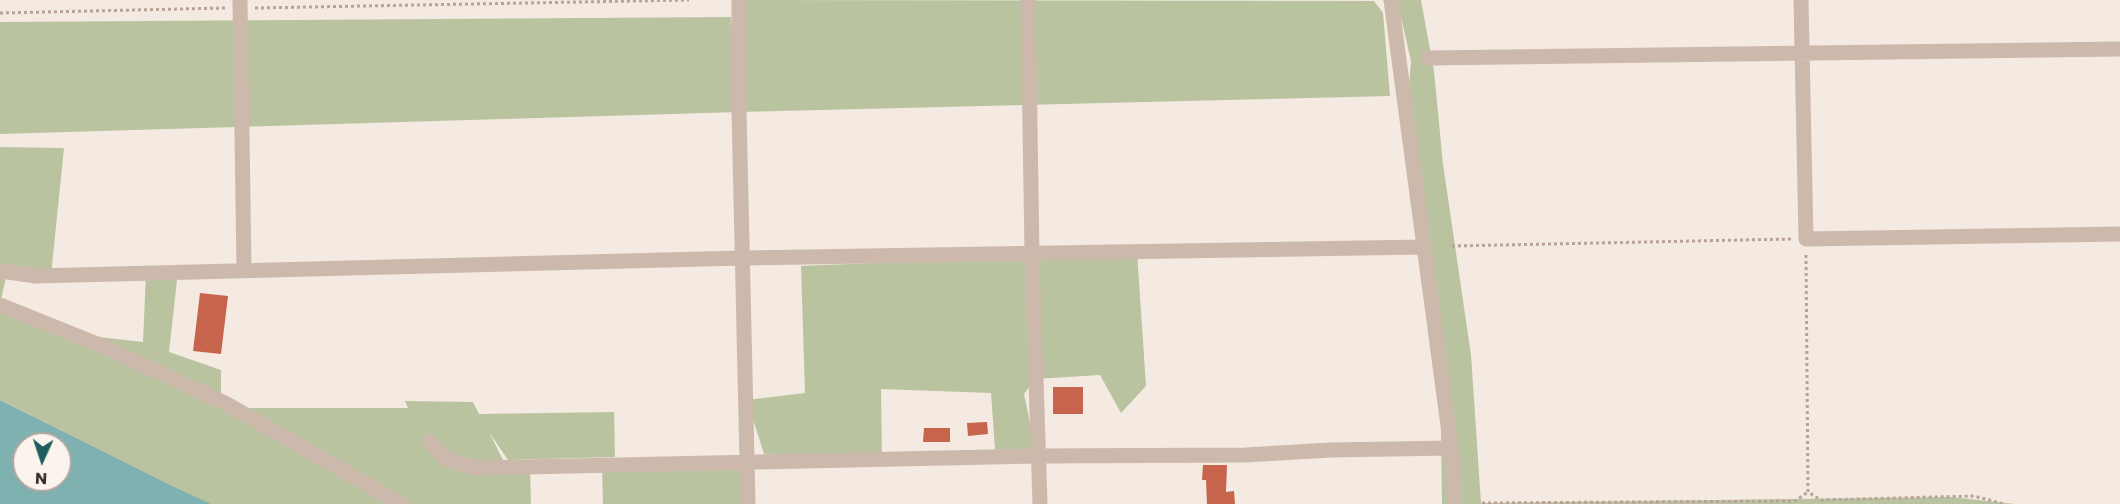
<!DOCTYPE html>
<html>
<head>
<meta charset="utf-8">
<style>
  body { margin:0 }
  #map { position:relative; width:2120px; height:504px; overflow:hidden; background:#f4eae1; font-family:Poppins,sans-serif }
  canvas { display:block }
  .north { position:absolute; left:12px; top:432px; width:60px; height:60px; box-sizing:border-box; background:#fbf4ed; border:2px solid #aea59f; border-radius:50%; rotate:183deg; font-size:16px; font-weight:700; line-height:24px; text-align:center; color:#3a2f2b }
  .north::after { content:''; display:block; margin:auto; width:21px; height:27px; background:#1f5c5d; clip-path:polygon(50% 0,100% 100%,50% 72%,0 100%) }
</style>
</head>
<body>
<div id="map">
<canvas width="2120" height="504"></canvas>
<div class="north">N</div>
</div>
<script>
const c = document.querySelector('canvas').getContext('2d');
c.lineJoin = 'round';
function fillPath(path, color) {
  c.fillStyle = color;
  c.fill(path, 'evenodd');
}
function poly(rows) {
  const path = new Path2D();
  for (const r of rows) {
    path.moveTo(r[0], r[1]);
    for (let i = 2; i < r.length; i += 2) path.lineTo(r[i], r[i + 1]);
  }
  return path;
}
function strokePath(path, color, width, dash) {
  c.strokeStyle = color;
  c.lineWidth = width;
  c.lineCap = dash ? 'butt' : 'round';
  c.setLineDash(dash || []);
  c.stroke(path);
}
const green = poly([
  [739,0,1374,1,1383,13,1390,96,739,112,0,134,0,22,731,17,738,100],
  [1397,0,1421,0,1434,71,1443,164,1471,355,1481,503,1951,497,2015,504,1442,504,1440,362,1407,112,1411,61],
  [0,147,64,148,51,275,7,273,0,304,72,334,143,342,146,272,178,271,169,352,221,370,221,402,233,408,408,408,405,401,473,402,479,414,614,412,615,457,508,460,489,432,506,466,530,467,531,504,207,504,0,400],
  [1137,252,1146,386,1121,413,1100,375,1035,379,1024,394,1037,456,995,449,991,393,881,389,882,459,764,454,747,400,805,393,801,266],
  [748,461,748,504,603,504,602,466]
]);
const water = poly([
  [0,400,172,486,211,504,0,504],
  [24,444,60,444,60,480,24,480]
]);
const building = poly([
  [200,293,228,296,221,354,193,351],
  [1053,387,1083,387,1083,414,1053,414],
  [987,422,988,434,968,436,967,423],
  [924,428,950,428,950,442,923,442],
  [1203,465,1227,465,1226,492,1234,491,1235,504,1207,504,1206,480,1202,480]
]);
const path = poly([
  [255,8,689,0],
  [0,13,225,8],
  [1452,246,1791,239],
  [1806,255,1808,492,1821,500,1974,496,2004,504],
  [1482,503,1795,501,1808,492]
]);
const minor = poly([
  [240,0,244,269],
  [1028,0,1032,253,1040,504],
  [1391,0,1451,448,1455,504],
  [1801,0,1806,239,2120,234],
  [1428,58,2120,49],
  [0,271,36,276,743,258,1424,247],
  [0,305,102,346,225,403,401,504],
  [429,441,443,457,457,463,478,468,1037,456,1246,455,1330,450,1451,448]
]);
const tertiary = poly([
  [739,0,739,112,748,504]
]);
fillPath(green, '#b9c3a0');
fillPath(water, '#7fb1b1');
fillPath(building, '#c7644c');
strokePath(path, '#b8a396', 3, [3, 3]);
strokePath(minor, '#ccb9ac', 15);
strokePath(tertiary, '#ccb9ac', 15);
</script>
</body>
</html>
